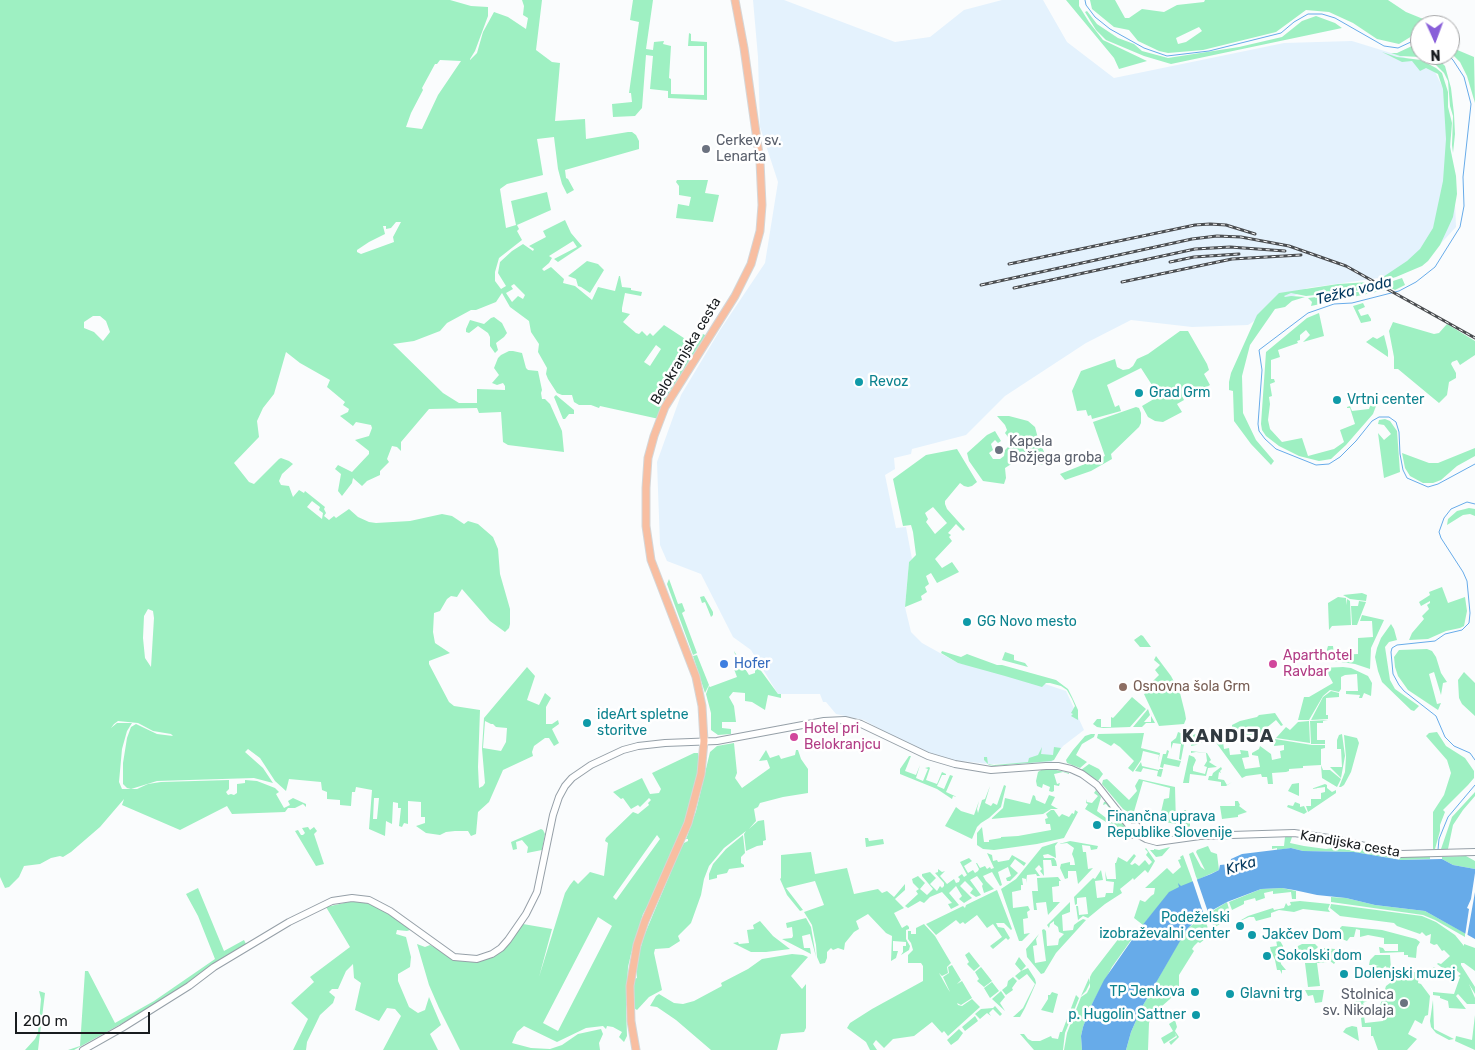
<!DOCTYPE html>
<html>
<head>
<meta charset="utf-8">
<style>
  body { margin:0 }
  #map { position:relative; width:1475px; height:1050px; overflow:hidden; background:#fafcfd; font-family:Rubik,sans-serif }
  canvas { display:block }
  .north { position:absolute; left:1410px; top:15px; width:50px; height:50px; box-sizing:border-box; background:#fff; border:1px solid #a3a4a5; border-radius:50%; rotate:178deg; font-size:14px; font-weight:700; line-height:20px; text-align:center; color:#181c1f }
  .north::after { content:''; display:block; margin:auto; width:18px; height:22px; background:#895fd9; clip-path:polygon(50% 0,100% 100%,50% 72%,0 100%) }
  .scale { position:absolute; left:15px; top:1012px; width:135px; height:22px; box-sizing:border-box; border:2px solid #181c1f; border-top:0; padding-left:6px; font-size:15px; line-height:18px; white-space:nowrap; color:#181c1f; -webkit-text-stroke:4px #fff; paint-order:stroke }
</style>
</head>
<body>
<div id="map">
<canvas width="1475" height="1050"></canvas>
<div class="north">N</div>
<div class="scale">200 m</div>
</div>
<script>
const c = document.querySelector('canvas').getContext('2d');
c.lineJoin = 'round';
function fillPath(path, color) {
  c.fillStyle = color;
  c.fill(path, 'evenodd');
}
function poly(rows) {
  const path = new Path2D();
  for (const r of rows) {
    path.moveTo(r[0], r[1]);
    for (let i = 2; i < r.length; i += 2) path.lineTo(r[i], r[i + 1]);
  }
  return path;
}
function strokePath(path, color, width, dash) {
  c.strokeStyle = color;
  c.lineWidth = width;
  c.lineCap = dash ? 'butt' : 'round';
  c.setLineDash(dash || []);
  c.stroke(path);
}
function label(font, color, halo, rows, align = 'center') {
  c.font = font + ' Rubik,sans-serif';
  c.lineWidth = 5;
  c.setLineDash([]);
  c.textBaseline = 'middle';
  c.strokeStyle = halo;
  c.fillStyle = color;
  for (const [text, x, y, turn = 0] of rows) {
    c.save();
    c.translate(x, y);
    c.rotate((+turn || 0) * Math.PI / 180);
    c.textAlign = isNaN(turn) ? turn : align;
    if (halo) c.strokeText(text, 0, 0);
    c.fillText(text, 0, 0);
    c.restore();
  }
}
const built = poly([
  [753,0,784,0,895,42,930,37,964,10,1002,0,1043,0,1067,42,1114,78,1284,43,1352,41,1404,57,1434,70,1444,90,1454,177,1456,227,1422,264,1400,275,1307,288,1248,325,1192,327,1131,320,1086,343,1005,396,966,435,912,449,911,454,894,458,895,469,885,475,896,528,906,527,912,559,909,562,905,607,911,632,922,643,958,663,1027,678,1066,691,1084,730,1063,746,1051,763,988,764,936,758,899,740,864,720,836,714,826,702,823,702,820,694,778,694,751,650,733,637,701,574,667,561,660,545,657,462,681,395,720,330,765,263,778,182,760,127,758,57]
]);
const green = poly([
  [0,0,450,0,471,6,488,7,488,16,475,51,470,59,470,60,477,53,483,32,494,12,508,17,526,29,528,18,523,15,524,6,522,0,542,0,536,50,552,62,560,63,555,121,585,119,586,139,628,132,632,132,636,135,639,141,639,149,565,170,566,178,568,179,574,190,567,194,562,184,558,169,554,137,537,139,543,175,507,184,500,189,506,228,516,225,511,201,547,192,551,210,517,225,519,229,517,231,522,240,499,258,495,272,495,281,501,289,506,286,498,273,500,262,512,251,523,244,533,251,534,249,529,246,546,237,543,231,565,220,571,233,582,246,558,262,554,259,577,247,573,241,549,256,552,258,549,263,542,269,544,271,551,267,564,279,563,283,575,286,592,300,598,287,615,291,619,276,620,276,622,287,631,288,631,290,642,292,641,296,625,293,622,308,622,312,630,314,623,322,636,333,639,334,642,331,647,336,650,333,653,336,664,325,693,344,703,334,707,336,659,419,600,406,599,408,591,405,579,405,574,402,572,395,562,395,557,393,548,379,546,374,547,368,538,352,539,344,531,332,529,321,510,307,502,293,496,302,476,310,471,310,447,323,440,331,414,341,393,344,443,393,459,403,477,403,477,389,505,390,505,386,503,383,497,385,492,383,499,375,494,368,498,358,501,355,509,351,513,351,522,353,526,368,528,370,538,371,542,390,541,393,542,399,545,399,550,404,562,431,564,452,508,445,503,442,501,412,479,413,477,408,429,409,401,442,401,451,397,447,392,446,387,459,389,462,380,471,380,475,367,481,362,486,353,478,352,483,342,496,338,491,341,474,335,469,338,465,352,472,369,454,369,451,355,440,369,436,372,428,371,425,356,422,353,426,340,416,348,412,349,409,343,405,345,402,327,387,330,380,300,363,286,352,274,394,263,408,257,421,259,437,234,463,249,482,254,484,279,459,281,458,289,461,293,464,282,474,279,481,281,485,289,486,293,497,299,490,304,493,305,491,325,507,324,509,326,513,324,516,329,520,334,516,336,518,349,509,358,517,369,522,376,523,410,521,442,514,452,516,464,524,468,521,478,524,493,537,498,549,500,574,510,609,510,624,509,628,505,632,490,621,462,589,457,597,451,596,447,599,440,611,434,613,433,632,435,643,450,653,429,661,429,664,449,702,454,706,480,710,478,767,479,788,483,786,485,783,482,749,484,718,527,667,535,676,527,700,539,705,545,693,551,698,546,707,546,724,552,724,558,720,559,724,552,729,559,743,554,746,549,738,545,738,534,746,532,752,533,756,503,770,489,802,478,812,476,834,471,836,468,831,455,831,446,832,440,835,426,833,416,826,425,823,425,817,421,817,421,802,408,801,408,824,404,823,402,827,399,826,401,808,398,808,398,803,393,802,392,824,386,821,385,836,369,829,372,790,356,787,355,792,352,792,351,806,340,805,340,800,327,799,327,792,322,790,321,782,289,779,286,791,275,781,260,758,248,749,245,752,263,768,273,783,254,778,157,781,131,789,127,788,123,784,123,763,127,738,131,727,136,724,157,734,173,736,171,734,153,731,138,723,118,721,114,724,111,728,117,723,132,723,127,731,122,749,119,782,122,789,137,789,148,784,161,782,229,780,229,789,226,792,228,795,231,794,234,795,237,793,237,784,245,783,245,780,257,781,275,788,279,792,276,794,284,808,290,805,288,801,293,798,306,804,306,807,303,804,295,808,288,808,285,812,232,814,227,806,180,830,122,805,124,799,100,827,71,852,63,857,60,856,51,858,40,864,24,866,19,877,9,887,5,888,0,877],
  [440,60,461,61,438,95,422,129,406,127,411,113,423,90,422,88,435,64,437,64],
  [396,222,401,222,393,237,394,242,361,254,357,252,357,250,369,242,385,234,383,226,386,226,386,229,391,228],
  [514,284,525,295,523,299,518,296,512,302,506,293,513,289,511,286],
  [93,316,100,316,106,321,110,332,103,341,94,332,84,328,84,322],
  [656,345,661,349,650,366,644,362],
  [312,501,320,507,319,510,323,513,322,519,307,507],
  [148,609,153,611,154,618,151,667,145,658,143,638,144,616],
  [485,721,491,724,493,724,496,727,507,728,506,742,501,751,483,748],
  [374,798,379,798,377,819,373,819],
  [633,0,653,0,646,49,653,50,654,42,664,41,663,44,671,46,669,78,671,79,671,94,704,95,704,46,688,46,689,33,691,34,691,41,707,42,707,100,668,98,668,91,650,89,653,56,646,55,642,108,635,116,613,117,612,104,632,102,631,93,629,93,639,22,630,20],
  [1066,0,1079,0,1079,6,1089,22,1103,40,1147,61,1119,69,1114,58],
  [1090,0,1115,0,1125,18,1129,18,1142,9,1164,12,1177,5,1204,2,1205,0,1388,0,1406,12,1438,25,1420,25,1420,38,1412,36,1399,44,1377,39,1353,23,1329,12,1306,10,1276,32,1203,50,1168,53,1159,51,1138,41,1129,30,1114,27,1092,9],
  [1199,27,1202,31,1186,42,1178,44,1176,38],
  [1087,11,1097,24,1118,38,1134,44,1142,51,1168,58,1239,47,1282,37,1302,21,1316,16,1335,23,1342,28,1171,64,1144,56,1106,40,1096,30,1085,12],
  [1450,39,1455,49,1474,57,1475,103,1467,76,1460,62,1450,52],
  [1412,46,1420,47,1420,55,1434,55,1445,66,1451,88,1454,114,1455,134,1453,153,1452,145,1453,116,1450,106,1448,81,1444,73,1436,65,1420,57,1400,56,1391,53,1397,53],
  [1382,52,1397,57,1421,60,1436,68,1442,73,1448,92,1448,107,1452,123,1450,147,1456,176,1457,194,1453,217,1448,228,1440,245,1428,261,1422,266,1396,277,1379,282,1377,281,1407,261,1420,249,1433,228,1443,181,1446,139,1443,89,1438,74,1426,68,1420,71,1412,61,1402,62],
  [677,180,708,180,705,193,719,195,713,222,676,218,678,204,689,206,691,197,679,195,679,186,676,182],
  [587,261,598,264,604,270,590,293,581,287,578,286,576,279,568,276],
  [1402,278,1405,285,1395,290,1384,284],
  [1370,282,1376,285,1362,290,1306,296,1291,293,1284,296,1285,297,1291,296,1305,297,1292,301,1285,307,1275,309,1250,345,1242,376,1243,413,1256,440,1274,461,1271,465,1251,444,1234,421,1233,391,1229,390,1229,382,1231,373,1257,315,1279,293,1338,284],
  [1378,286,1385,290,1311,306,1312,302,1308,298,1365,291],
  [1363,303,1365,307,1358,310,1361,316,1368,314,1371,319,1371,321,1361,323,1353,306],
  [1319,313,1324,336,1303,342,1310,335,1306,330,1300,335,1300,340,1297,341,1298,343,1278,350,1280,357,1271,360,1271,379,1274,379,1275,382,1270,384,1272,396,1269,397,1270,404,1268,420,1270,429,1282,442,1302,438,1308,456,1334,449,1344,442,1340,430,1355,424,1350,408,1347,408,1347,407,1350,406,1352,411,1369,409,1371,403,1376,406,1373,414,1346,445,1331,459,1319,461,1299,456,1279,446,1266,436,1262,430,1261,424,1266,352,1307,318],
  [494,317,502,323,507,333,504,337,496,343,498,350,495,353,490,346,490,337,488,333,478,326,469,333,466,332,466,329,470,320,484,324,491,318],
  [1393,322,1434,334,1439,333,1447,324,1475,341,1475,355,1460,365,1457,360,1452,362,1451,364,1456,373,1456,378,1449,382,1447,395,1439,403,1398,369,1394,369,1394,357,1389,331],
  [1180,331,1188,331,1207,364,1209,370,1204,374,1210,385,1197,393,1195,390,1190,389,1184,393,1182,396,1184,400,1177,404,1182,412,1163,422,1155,421,1148,417,1142,406,1159,396,1141,368,1107,385,1115,407,1119,405,1121,411,1092,419,1091,415,1088,416,1086,410,1077,411,1072,391,1081,371,1115,359,1117,367,1123,370,1129,369,1133,366,1137,359,1148,354],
  [1384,335,1388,351,1388,357,1366,342,1373,337,1377,339],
  [556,395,574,410,574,414,569,414,565,419,563,419,554,397],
  [1136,407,1139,408,1141,413,1141,423,1139,427,1111,454,1112,459,1091,471,1065,480,1060,474,1105,456,1093,422],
  [997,416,1009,416,1028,421,1035,427,1039,442,1028,439,1011,441,1005,433,1007,430,1005,425],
  [1385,419,1390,421,1397,431,1400,472,1384,478,1378,433,1384,440,1391,434,1384,425,1378,424,1379,420],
  [995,431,1001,441,998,443,995,440,991,444,993,450,989,453,993,459,1000,459,1004,456,1005,450,1008,447,1008,446,1014,442,1026,441,1042,447,1048,462,1041,465,1033,450,1005,468,1006,478,1004,484,983,481,969,461,967,453,987,435],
  [1475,448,1475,456,1457,466,1441,480,1433,483,1423,483,1410,476,1405,468,1402,453,1429,463,1438,463],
  [957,449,977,482,972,486,968,487,964,486,960,483,945,501,945,504,947,509,965,529,963,531,956,524,948,533,951,535,949,537,952,541,935,559,942,568,952,562,959,572,937,583,931,573,926,576,929,584,925,587,927,592,921,596,922,600,905,607,909,562,916,555,913,532,911,525,903,526,893,479,926,455],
  [933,507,947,523,935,534,926,522,928,519,925,513],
  [1469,508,1475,509,1475,516,1470,514,1463,515,1447,525,1448,519,1457,511],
  [669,579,678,604,682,603,685,611,682,613,697,653,693,655,667,584],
  [1442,587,1448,603,1465,597,1467,611,1464,626,1460,628,1446,631,1428,639,1409,640,1412,633,1424,619,1422,616,1429,609,1427,605,1430,603,1430,601,1421,606,1419,602,1430,595,1429,592],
  [1362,593,1367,595,1366,601,1350,599,1343,595],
  [704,596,713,612,713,615,711,617,705,602,702,603,700,597],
  [1338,597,1346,598,1346,605,1347,599,1350,601,1351,625,1332,626,1329,630,1328,603],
  [1359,601,1366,602,1357,625,1352,625,1351,606,1358,606],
  [1362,615,1384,620,1371,648,1370,669,1355,664,1327,660,1325,656,1328,646,1333,646,1334,655,1358,654,1358,638,1373,637,1372,621,1360,621],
  [1391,624,1394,629,1397,640,1389,642,1385,647,1390,680,1395,689,1419,706,1414,711,1411,710,1382,682,1378,671,1375,657,1377,648,1381,638],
  [1141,635,1143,636,1151,647,1140,647,1134,640],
  [1427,649,1432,651,1436,657,1441,673,1447,682,1443,683,1441,695,1434,672,1429,674,1437,704,1441,703,1438,710,1408,690,1398,676,1395,667,1394,657,1399,650],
  [734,651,749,675,755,673,755,669,759,668,778,694,781,694,781,698,768,695,765,710,752,702,745,701,745,693,733,692,729,697,734,706,736,722,722,722,722,728,731,729,731,734,718,735,711,730,711,713,706,694,709,686,710,687,737,677,734,669,739,667],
  [942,651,961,657,967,654,997,665,1002,665,1056,680,1068,689,1072,697,1078,710,1078,720,1071,716,1073,714,1071,713,1075,706,1072,699,1067,690,1061,686,1050,683,1046,683,1042,687,1005,676,958,663,941,653],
  [1005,652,1014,655,1014,660,1025,663,1028,667,1002,660],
  [697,655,709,685,705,693,693,656],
  [1156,656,1171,676,1180,693,1185,713,1186,719,1184,724,1159,726,1144,694,1145,694,1143,691,1159,675,1155,670,1160,665,1154,660],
  [1343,667,1351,668,1368,676,1372,683,1371,696,1364,693,1362,698,1359,698,1360,695,1346,694,1346,691,1358,691,1357,674,1345,675,1341,677,1341,689,1339,692,1330,690,1323,696,1309,720,1298,720,1304,697,1309,697,1333,683,1327,672,1325,673,1322,669,1312,673,1321,668],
  [1464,672,1475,683,1475,716,1462,704,1459,698,1458,680],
  [1331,691,1339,693,1339,697,1326,698,1326,715,1328,715,1328,719,1311,720,1323,697],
  [1132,697,1146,709,1130,727,1103,728,1097,727,1093,724,1097,719,1101,719,1101,727,1111,727,1111,717,1113,718,1115,716],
  [1148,709,1150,715,1144,722,1151,722,1151,716,1155,723,1146,723,1142,727,1133,727],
  [1275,713,1283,725,1281,726,1276,720,1265,729,1270,735,1260,742,1258,734,1245,736,1245,744,1232,730,1232,725,1240,721,1257,717,1259,715],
  [1328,720,1323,721,1323,723,1317,723,1317,740,1325,740,1325,744,1311,744,1310,721],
  [1309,721,1310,743,1276,738,1286,727,1290,730,1298,722],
  [1220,729,1228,731,1235,737,1232,737,1232,740,1223,742,1224,749,1229,748,1230,755,1241,754,1240,750,1248,751,1249,757,1242,758,1245,769,1260,767,1258,756,1252,755,1252,753,1259,749,1260,746,1271,754,1272,760,1281,758,1280,751,1284,750,1284,745,1274,746,1275,739,1312,745,1325,745,1325,748,1321,749,1321,765,1323,770,1330,770,1341,779,1337,787,1322,778,1321,765,1303,766,1303,768,1289,769,1289,771,1286,772,1272,773,1273,784,1268,784,1267,777,1262,777,1261,774,1246,776,1242,778,1212,737,1213,731],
  [1203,731,1208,739,1196,745,1191,746,1193,735],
  [1178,732,1183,734,1185,739,1181,760,1179,759,1181,744,1173,743,1171,749,1171,742,1176,738],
  [1437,732,1446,746,1465,758,1474,771,1474,778,1468,785,1443,810,1445,812,1440,825,1440,831,1435,849,1433,849,1433,812,1444,795,1451,773,1447,760,1426,736,1429,733],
  [1144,733,1141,748,1160,753,1158,762,1159,755,1143,751,1141,760,1133,772,1128,768,1134,761,1120,747,1114,743,1111,746,1097,738,1098,734],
  [1091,734,1095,734,1094,737,1082,744,1076,755,1087,762,1080,768,1067,763,1066,760,1073,750,1085,736],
  [1342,734,1345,756,1341,778,1330,767,1342,767,1341,749,1337,749,1337,740,1339,735],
  [1344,735,1357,738,1359,743,1351,772,1344,785,1341,787,1339,787,1345,772,1346,757],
  [734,743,737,773,735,778,742,788,770,768,767,760,759,761,766,750,770,758,779,755,781,759,795,755,796,750,798,750,801,759,808,769,808,793,783,797,760,803,758,807,754,809,756,821,749,829,758,821,764,820,766,840,763,841,763,845,757,846,746,851,744,834,746,831,724,848,709,866,704,879,701,895,691,923,678,936,680,941,669,948,655,949,654,953,662,990,649,997,637,1010,634,1008,634,979,637,978,636,964,644,936,680,850,684,843,688,841,688,839,686,839,696,811,710,752,717,746],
  [1042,747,1041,754,1053,755,1054,747,1061,748,1054,760,1051,761,995,766,989,765,984,760,984,757,987,757,988,764,994,765,1028,762,1029,758,1038,755],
  [1167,750,1169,751,1167,758,1181,761,1179,767,1164,764,1163,768,1160,767,1163,754,1166,754],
  [1191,751,1207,753,1211,760,1209,762,1217,767,1208,768,1206,776,1190,774,1189,783,1183,783,1189,755,1194,757,1196,760,1193,767,1193,771,1205,774,1207,767,1204,766,1207,761,1206,753,1196,752,1191,753],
  [694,753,698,753,699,759,698,776,685,822,653,896,643,914,631,954,628,967,626,1008,627,1036,624,1042,619,1037,622,1032,613,1027,607,1026,606,1029,603,1026,586,1028,557,1042,524,1026,517,1032,512,1043,531,1048,550,1049,562,1045,578,1034,601,1029,603,1034,599,1043,600,1050,460,1050,439,1008,429,985,417,944,425,947,430,945,459,961,478,961,491,958,507,946,523,924,552,929,539,977,565,893,570,885,574,880,578,884,590,872,604,876,608,843,605,841,606,838,633,812,638,814,649,805,648,803,651,800,649,798,640,807,638,805,631,809,623,798,621,799,613,792,642,778,650,794,659,793,661,789,652,773],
  [657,835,660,839,616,900,613,897],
  [598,917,612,926,558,1031,543,1023],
  [909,756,911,756,905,771,916,775,920,765,916,778,923,781,928,769,925,768,929,767,930,768,926,780,937,784,942,772,946,774,946,775,942,775,937,786,944,789,950,775,953,776,946,792,957,797,953,796,952,799,937,789,900,774,900,769],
  [1141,762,1142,766,1159,770,1159,769,1163,769,1161,777,1157,776,1158,771,1143,768,1141,772,1135,771],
  [1089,764,1099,769,1103,774,1098,781,1081,770],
  [1221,767,1222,769,1220,771,1221,773,1219,772,1218,779,1224,780,1227,785,1232,782,1226,786,1221,786,1221,782,1208,780,1209,776,1212,776,1213,773],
  [1052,769,1069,773,1069,774,1063,772,1054,774,1057,784,1060,783,1059,786,1054,785,1054,791,1052,792,1049,791,1050,787,1043,784,1042,788,1037,786,1036,781,1038,772,1041,770],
  [1107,779,1129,800,1137,791,1135,786,1139,779,1175,787,1176,824,1159,821,1164,799,1169,798,1170,788,1143,781,1133,815,1123,809,1102,784,1103,780],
  [1299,783,1299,796,1288,791,1292,784],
  [1325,784,1327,785,1327,788,1332,792,1336,790,1336,793,1308,812,1306,806,1311,806,1311,799,1321,799,1321,793,1325,792,1325,787,1311,789],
  [1004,785,1006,786,1001,807,989,818,981,823,977,827,972,839,945,826,956,807,961,811,974,815,979,801,977,809,978,813,982,800,985,799,990,786,985,803,991,806,993,803,997,805],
  [1096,790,1101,797,1097,811,1114,824,1118,819,1106,804,1103,805,1104,802,1107,802,1124,824,1126,829,1124,833,1085,809,1088,804,1086,803,1087,799,1087,802,1092,803,1098,796,1094,793],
  [1475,792,1475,796,1463,810,1453,825,1448,849,1441,849,1452,817],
  [1033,795,1035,796,1036,800,1045,804,1049,795,1055,797,1051,805,1058,809,1051,809,1043,814,991,819,1003,808,1005,798,1030,804],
  [1235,801,1238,801,1240,805,1239,806,1247,812,1238,815,1238,817,1222,819,1220,806,1235,806],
  [1295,802,1300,804,1300,807,1304,806,1307,812,1304,814,1287,807,1288,805,1293,806],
  [1051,810,1054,810,1059,817,1062,814,1069,817,1072,813,1074,814,1075,810,1078,812,1064,838,1037,844,994,850,983,849,977,845,977,833,982,827,984,842,989,842,989,840,1001,838,1001,837,1018,836,1051,830,1050,824,1046,824,1045,819,1048,818,1046,814],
  [1184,810,1186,810,1187,821,1190,822,1190,833,1186,832,1183,828],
  [308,827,310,830,314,827,317,831,314,834,324,864,316,866,295,831,298,830,301,835,303,835,305,833,302,828],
  [541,829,543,830,545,834,542,850,527,853,528,847,522,840,516,842,517,849,513,850,511,842],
  [743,835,745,853,741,857,741,863,744,865,744,867,729,869,727,873,717,875,717,878,709,880,709,874,713,864,726,849],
  [1285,837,1292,837,1290,843,1304,846,1326,849,1341,847,1341,844,1395,857,1430,857,1430,859,1401,860,1354,852,1303,851,1291,848,1277,850,1277,848,1272,849,1272,846,1284,846],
  [865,838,868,838,869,841,883,839,884,844,866,847],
  [1070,841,1098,846,1097,849,1091,850,1090,846,1082,845,1083,852,1086,852,1088,869,1093,868,1078,884,1076,871,1068,871,1068,878,1065,879,1060,868,1061,864,1070,862,1070,865,1075,865,1074,859,1072,854,1074,848,1067,843,1059,844],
  [1058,842,1055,846,1056,858,1048,854,1043,855,1044,858,1054,858,1056,861,1057,866,1052,866,1051,860,1043,860,1044,876,1040,871,1042,869,1039,865,1035,869,1040,876,1037,876,1036,874,1027,875,1026,883,1026,879,1022,878,1023,885,1021,885,1021,890,1012,892,1013,908,1028,906,1030,910,1027,912,1028,918,1023,919,1024,934,1030,933,1022,941,1019,941,1001,889,1016,879,1042,847],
  [1208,846,1211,852,1217,854,1219,870,1197,880,1189,854,1193,852,1201,867,1205,870,1196,852,1197,850],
  [1170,847,1162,856,1156,857,1150,850,1154,850,1154,849,1159,850],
  [1146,848,1155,861,1148,873,1145,870,1134,880,1133,878,1131,880,1120,889,1122,893,1105,904,1088,918,1083,916,1078,920,1076,906,1078,906,1079,915,1088,914,1086,897,1077,898,1077,904,1075,905,1074,897,1093,878,1095,879,1101,870,1103,880,1095,881,1097,898,1105,897,1106,893,1113,893,1114,882,1106,881,1105,871,1107,879,1116,879,1115,863,1116,863,1118,857,1127,862,1134,854,1136,856,1130,864,1132,865,1135,863,1139,866,1145,860,1149,865,1152,862,1146,855,1148,852,1145,849],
  [811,852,815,874,847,868,854,894,878,889,882,893,887,891,894,897,905,884,905,890,895,899,904,908,894,913,902,928,907,925,909,927,909,929,906,930,906,939,910,946,909,950,901,955,903,952,903,946,906,946,906,942,893,941,893,951,898,951,896,958,891,961,892,936,886,933,868,914,856,921,859,929,854,932,845,943,844,950,838,948,833,950,831,948,827,952,827,958,825,963,820,964,817,957,816,945,812,925,804,912,824,905,815,881,786,888,803,910,800,911,787,895,780,879,781,878,781,855],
  [987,853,992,855,993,861,997,860,998,862,1009,860,1012,855,1026,863,1024,866,1015,859,1010,866,1018,873,1010,881,1007,881,1006,878,1011,876,1008,867,998,872,1002,885,1000,886,992,872,983,876,986,881,994,889,984,893,982,886,983,884,977,876,970,880,981,895,976,897,970,893,973,889,965,881,960,886,972,898,964,903,959,899,962,896,956,886,949,893,959,905,951,909,948,904,952,903,942,892,930,897,924,903,920,901,908,908,905,906,918,894,916,891,919,889,913,883,912,879,918,876,925,883,920,889,927,895,933,889,922,876,922,874,930,872,936,878,930,884,937,891,940,886,942,888,944,886,944,883,935,873,938,872,938,869,942,872,945,871,940,876,947,884,954,879,956,883,959,882,960,879,958,877,962,874,964,877,967,875,960,862,969,858,972,861,964,866,968,873,973,870,975,873,978,871,979,869,976,863,977,863,980,868,985,866,987,869,990,867,991,869,994,868],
  [1183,855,1193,882,1170,892,1143,925,1134,918,1140,900,1145,902,1151,896,1154,894,1155,888,1145,888,1167,868,1173,874,1181,867,1178,860,1181,859,1180,857],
  [1466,856,1475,861,1475,869,1453,865,1442,859,1442,857],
  [1058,877,1061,881,1059,881,1059,886,1052,887,1053,902,1060,902,1048,915,1046,902,1036,903,1037,910,1034,910,1032,891,1038,891,1037,878],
  [198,888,224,951,244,940,246,944,214,964,164,999,130,1019,74,1050,68,1050,80,1046,85,971,88,971,115,1023,154,1001,215,959,198,916,186,894],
  [1282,888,1296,891,1296,899,1292,899,1291,892,1273,894,1273,891,1264,893,1265,898,1256,901,1255,898,1244,901,1244,904,1232,910,1229,902,1261,889],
  [997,890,1012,929,1011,930,1004,923,996,923,998,927,1004,928,1010,938,1008,940,1006,938,993,949,990,946,1002,937,993,924,987,928,977,915,965,924,963,922,960,924,956,920,936,935,926,924,963,906,965,908,966,905],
  [1331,897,1346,898,1375,905,1425,911,1465,933,1465,937,1435,920,1423,915,1331,902],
  [353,901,376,905,409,927,410,930,407,931,397,930,396,934,406,937,411,957,410,967,398,974,398,981,409,1007,418,1013,425,1010,429,997,441,1025,430,1034,438,1050,383,1050,401,1016,395,1009,387,1008,379,1021,355,1010,361,983,354,978,353,964,346,971,338,989,332,989,329,992,335,997,333,1003,320,1015,307,1042,306,1050,293,1050,308,1019,291,1003,314,982,310,977,350,947,326,907],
  [1300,901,1330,904,1328,909,1330,912,1303,909,1294,912,1279,910,1271,913,1271,917,1256,921,1254,917,1249,917,1236,923,1248,916,1273,908,1274,910,1284,908,1286,903,1288,906,1291,905,1290,902],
  [1070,902,1070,912,1062,915,1063,931,1073,930,1074,925,1078,922,1083,919,1086,920,1056,953,1044,973,1041,974,1027,957,1026,949,1039,934,1036,939,1037,945,1033,946,1035,963,1046,961,1042,930,1044,929,1046,931,1047,946,1058,945,1059,939,1064,934,1059,932,1058,927,1054,924,1054,921,1050,924,1049,928,1047,925],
  [1227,902,1229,909,1223,913,1227,919,1214,928,1209,913],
  [1331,904,1422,916,1436,922,1455,935,1464,946,1464,944,1475,948,1475,971,1464,963,1461,963,1461,965,1475,987,1475,994,1469,984,1475,998,1475,1004,1467,1004,1458,994,1456,996,1466,1009,1449,1008,1448,1001,1440,998,1440,996,1433,995,1433,992,1454,994,1460,977,1458,976,1461,974,1456,970,1453,978,1431,970,1434,967,1442,972,1444,969,1437,964,1438,963,1441,964,1450,956,1444,950,1442,951,1437,944,1434,945,1430,943,1431,934,1426,936,1422,932,1420,934,1397,926,1394,923,1340,916,1330,908],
  [1204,916,1210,935,1200,943,1198,942,1194,946,1192,949,1194,951,1179,975,1179,988,1170,999,1153,1014,1149,1023,1148,1050,1126,1050,1131,1032,1142,1007,1176,947,1187,929],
  [806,918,811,927,816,957,810,934,802,936,804,948,810,948,811,954,782,939,792,938,793,936,792,927,787,928,786,923],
  [760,921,773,936,790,949,766,952,751,952,733,943,738,942,739,944,749,943,747,930,754,929,753,925],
  [924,924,935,936,951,963,947,967,948,973,942,976,939,973,948,989,950,992,943,977,949,973,948,967,952,965,961,980,957,984,962,981,972,998,961,1005,957,1003,958,1005,962,1006,972,999,980,1007,948,1036,944,1031,942,1033,932,1022,914,1036,893,1039,884,1048,876,1040,873,1044,877,1050,870,1050,866,1042,847,1028,850,1023,872,1009,923,981,923,966,921,963,908,963,908,955,913,950,911,943,908,939,908,931,911,931,911,934,916,934,916,928],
  [1342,926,1382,930,1416,939,1420,942,1417,947,1416,958,1408,957,1408,955,1404,955,1404,952,1380,953,1379,947,1383,948,1385,951,1398,951,1398,944,1384,944,1384,938,1368,935,1360,937,1360,930,1356,929,1354,937,1350,937,1347,941,1342,939,1334,940,1336,935,1340,935,1340,928],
  [1126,929,1134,936,1112,967,1091,1006,1083,1027,1081,1036,1082,1050,1064,1050,1067,1033,1081,997,1087,993,1090,987,1090,983,1086,991,1081,996,1089,978,1090,983,1090,977,1092,973],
  [1276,939,1279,939,1283,946,1283,949,1280,950,1281,964,1286,970,1282,970,1282,974,1280,970,1277,970,1275,960,1271,951,1270,947,1277,946],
  [1302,944,1315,944,1318,947,1314,951,1310,952,1308,948,1308,952,1296,954,1298,946],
  [1321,948,1335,949,1333,958,1339,960,1336,961,1334,964,1330,961,1327,955,1323,955],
  [969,952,980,966,974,971,967,964,969,962,965,955],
  [792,954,803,955,808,957,791,976,802,989,806,984,806,1028,804,1032,781,1034,777,1050,711,1050,676,1020,657,1007,650,1006,656,996,659,994,674,1003,683,1004,694,1001,722,986,721,983,748,969,762,959],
  [1375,955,1390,955,1391,969,1387,970,1386,966,1384,967,1384,969,1380,970,1381,976,1374,978,1370,967,1379,965,1369,965,1370,960],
  [1019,957,1026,966,1021,971,1028,968,1035,979,1036,983,1025,1008,1020,1017,1013,1017,1023,1008,1035,984,1027,974,1019,980,1015,976,1021,971,1015,964],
  [1323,957,1326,957,1328,962,1317,963,1320,986,1308,987,1305,963,1315,963,1322,959],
  [981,967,992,981,984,987,977,981,979,979,975,972],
  [1405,972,1421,972,1421,974,1419,974,1418,983,1421,984,1430,996,1428,1015,1425,1016,1422,1024,1415,1020,1408,1034,1417,1039,1407,1050,1378,1050,1373,1036,1371,1036,1371,1027,1362,1027,1361,1018,1367,1014,1368,1015,1364,1016,1365,1023,1383,1021,1380,1006,1386,986],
  [1013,977,1017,981,1012,988,1013,990,1006,995,1002,990,1007,986,1008,981],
  [992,982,999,991,990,998,984,988],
  [1305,990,1324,990,1322,1002,1315,1003,1313,995,1308,996],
  [39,991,45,993,38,1050,25,1050,35,1039,38,1033,41,999],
  [1001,991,1005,997,1000,1003,1005,1011,992,999],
  [1052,992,1058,994,1053,1013,1041,1010,1048,999,1048,995,1050,995],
  [1076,995,1079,998,1065,1033,1063,1050,1034,1050,1020,1034,1024,1034,1028,1039,1032,1041,1040,1041,1051,1036,1052,1038,1058,1039,1060,1032,1062,1032],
  [1359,997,1365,997,1367,1001,1363,1003,1366,1009,1358,1013,1354,1008,1354,1002,1359,1001],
  [1433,1000,1434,1029,1454,1039,1449,1040,1436,1033,1431,1027,1430,1021],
  [995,1006,1002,1014,1000,1016,993,1009,989,1013,991,1016,987,1013,980,1019,975,1014,981,1009,993,1008],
  [1475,1015,1475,1050,1455,1041,1456,1036,1472,1040],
  [975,1016,978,1021,965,1031,962,1027],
  [1175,1020,1177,1027,1175,1031,1179,1037,1171,1045,1169,1042,1177,1037,1175,1033,1176,1036,1164,1044,1161,1038,1173,1031,1169,1024],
  [1352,1026,1357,1027,1359,1041,1343,1032,1346,1028],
  [959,1029,963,1033,958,1040,951,1045,947,1040]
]);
const water = poly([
  [1291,848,1303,851,1354,852,1401,860,1442,859,1453,865,1475,869,1475,939,1425,911,1375,905,1346,898,1317,895,1294,890,1282,888,1261,889,1227,902,1200,917,1187,929,1142,1007,1131,1032,1126,1050,1082,1050,1081,1036,1083,1027,1091,1006,1104,980,1141,927,1169,892,1179,887,1178,883,1181,886,1211,874,1219,870,1220,865,1230,864,1231,859,1242,854]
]);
const pier = poly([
  [1475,873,1475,892,1467,937,1465,936,1469,909,1467,908,1471,899],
  [1196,877,1209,915,1205,918,1192,879]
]);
const stream = poly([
  [1085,0,1086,5,1095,17,1110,29,1144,48,1167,56,1209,51,1281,33,1294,22,1308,14,1322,14,1335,18,1384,46,1398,48,1413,41,1420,42],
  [1448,55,1453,60,1464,77,1471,104,1463,177,1464,206,1460,227,1435,267,1416,282,1399,291,1352,303,1334,304,1308,313,1259,350,1262,370,1258,424,1259,431,1265,439,1276,449,1316,465,1329,464,1340,457,1356,441,1372,421,1379,417,1389,417,1396,422,1399,432,1400,454,1403,470,1407,478,1428,487,1438,484,1475,464],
  [1475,504,1467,502,1451,509,1444,518,1439,532,1441,538,1463,572,1467,581,1470,613,1469,623,1462,630,1445,634,1435,641,1397,645,1392,648,1391,652,1393,674,1399,685,1404,691,1436,716,1445,737,1454,746,1470,753,1475,760],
  [1438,850,1439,839,1448,817,1475,785]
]);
const secondary = poly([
  [1130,827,1137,826,1139,829,1137,834],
  [1130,827,1129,830,1131,835,1137,834],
  [1137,834,1146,839,1157,842,1200,836,1294,833,1329,838,1401,854,1475,852],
  [83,1050,122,1028,189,986,214,967,289,922,332,901,352,898,369,900,390,911,454,957,477,959,492,954,501,948,508,940,526,914,537,892,553,815,559,797,565,786,572,778,591,765,623,750,638,746,665,743,717,741,824,721,845,720,861,724,928,756,955,764,991,770,1046,766,1058,766,1071,769,1082,774,1097,785,1130,827]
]);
const primary = poly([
  [636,1050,631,1021,630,986,637,945,645,921,688,823,701,774,704,741,702,706,696,677,651,560,646,526,646,488,648,458,654,436,665,407,735,296,751,264,760,231,762,205,760,161,744,48,735,0]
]);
const rail = poly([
  [1170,262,1194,257,1239,254],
  [1009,264,1195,225,1210,224,1226,225,1255,234],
  [1122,282,1232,259,1301,255],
  [981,285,1192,239,1217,236,1241,237,1289,246,1346,266,1475,338],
  [1014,288,1195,249,1230,247,1285,251]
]);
const markers = [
  [706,149,5,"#6b7280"],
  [859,382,5,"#0f9aa8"],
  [1139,393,5,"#0f9aa8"],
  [1337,400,5,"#0f9aa8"],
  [999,450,5,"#6b7280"],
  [967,622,5,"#0f9aa8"],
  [724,664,5,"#3f7fe0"],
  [1273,664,5,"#d1479c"],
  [1123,687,5,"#8d6e63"],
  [587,723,5,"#0f9aa8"],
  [794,737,5,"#d1479c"],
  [1097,825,5,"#0f9aa8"],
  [1240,926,5,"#0f9aa8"],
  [1252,935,5,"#0f9aa8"],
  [1267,956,5,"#0f9aa8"],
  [1344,974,5,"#0f9aa8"],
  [1195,992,5,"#0f9aa8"],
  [1230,994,5,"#0f9aa8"],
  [1404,1003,5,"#6b7280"],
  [1196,1015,5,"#0f9aa8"]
];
const worshipNames = [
  ["Cerkev sv.",716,141],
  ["Lenarta",716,157],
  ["Kapela",1009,442],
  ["Božjega groba",1009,458],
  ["Stolnica",1394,995,"right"],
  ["sv. Nikolaja",1394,1011,"right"]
];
const streetNames = [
  ["Belokranjska cesta",686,351,-59],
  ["Kandijska cesta",1350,844,10]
];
const cultureNames = [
  ["Revoz",869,382],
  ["Grad Grm",1149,393],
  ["Vrtni center",1347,400],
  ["GG Novo mesto",977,622],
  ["ideArt spletne",597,715],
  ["storitve",597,731],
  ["Finančna uprava",1107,817],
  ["Republike Slovenije",1107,833],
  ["Podeželski",1230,918,"right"],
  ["izobraževalni center",1230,934,"right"],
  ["Jakčev Dom",1262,935],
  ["Sokolski dom",1277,956],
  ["Dolenjski muzej",1354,974],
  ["TP Jenkova",1185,992,"right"],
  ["Glavni trg",1240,994],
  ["p. Hugolin Sattner",1186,1015,"right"]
];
const hotelNames = [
  ["Aparthotel",1283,656],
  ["Ravbar",1283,672],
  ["Hotel pri",804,729],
  ["Belokranjcu",804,745]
];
const shopNames = [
  ["Hofer",734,664]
];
const educationNames = [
  ["Osnovna šola Grm",1133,687]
];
const waterNames = [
  ["Težka voda",1354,291,-14],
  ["Krka",1241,866,-17]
];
const districtNames = [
  ["KANDIJA",1228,737]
];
fillPath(built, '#e4f2fd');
fillPath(green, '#9ef0c2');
fillPath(water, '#67abe9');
fillPath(pier, '#fafcfd');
strokePath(stream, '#67abe9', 1);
strokePath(secondary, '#96a0a8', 8);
strokePath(primary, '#d5d6d7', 9);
strokePath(secondary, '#fff', 6);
strokePath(primary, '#f8bea1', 7);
strokePath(rail, '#4b4e51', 3);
strokePath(rail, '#fff', 1, [4]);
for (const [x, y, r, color] of markers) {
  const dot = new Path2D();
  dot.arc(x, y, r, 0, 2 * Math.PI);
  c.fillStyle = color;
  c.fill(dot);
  strokePath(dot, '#fff', 2);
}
label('14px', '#5b616d', '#fff', worshipNames, 'left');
label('14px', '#181c1f', '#fff', streetNames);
label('14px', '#0d838f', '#fff', cultureNames, 'left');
label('14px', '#b23c85', '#fff', hotelNames, 'left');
label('14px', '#366cbe', '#fff', shopNames, 'left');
label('14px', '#785e54', '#fff', educationNames, 'left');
label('italic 15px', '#02385f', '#fff', waterNames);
c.letterSpacing = '1px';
label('bold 19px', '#313a40', '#fff', districtNames);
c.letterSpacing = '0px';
</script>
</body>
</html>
